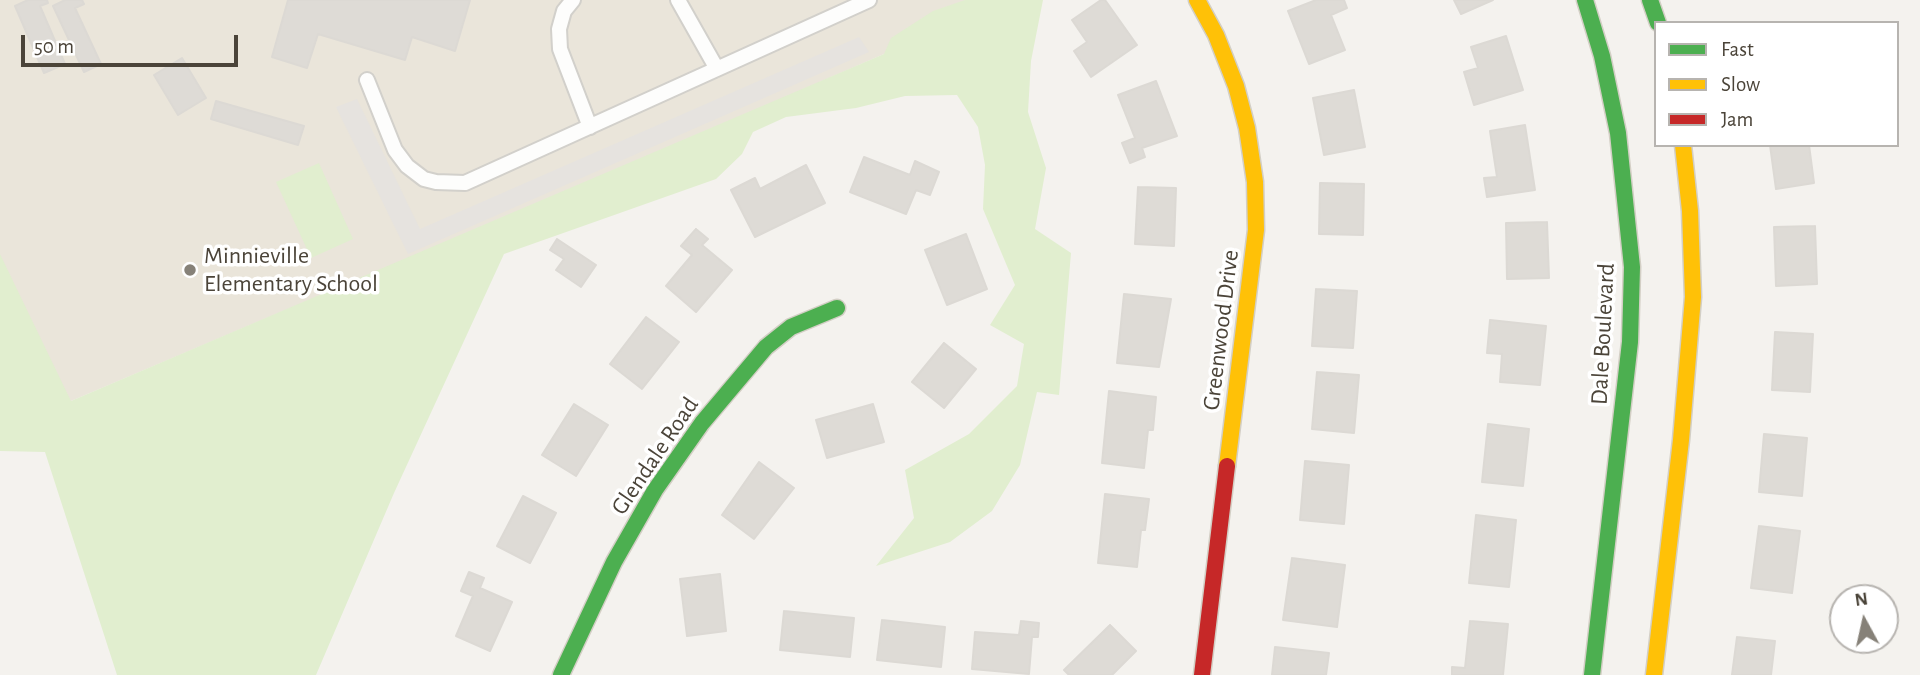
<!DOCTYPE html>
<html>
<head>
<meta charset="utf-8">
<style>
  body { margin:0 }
  #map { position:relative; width:1920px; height:675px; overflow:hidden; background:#f4f2ee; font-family:"Alegreya Sans",sans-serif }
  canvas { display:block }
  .legend { position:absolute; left:1654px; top:21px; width:245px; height:126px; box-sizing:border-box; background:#fff; border:2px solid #b7b4b0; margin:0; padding:9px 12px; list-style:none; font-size:21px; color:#4b4439 }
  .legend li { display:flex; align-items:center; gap:14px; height:35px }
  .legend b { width:35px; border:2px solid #b7b4b0 }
  .north { position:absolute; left:1829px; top:584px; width:70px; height:70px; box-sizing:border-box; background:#fff; border:2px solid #b7b4b0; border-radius:50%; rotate:352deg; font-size:19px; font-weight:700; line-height:28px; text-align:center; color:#4b4439 }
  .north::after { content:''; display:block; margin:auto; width:24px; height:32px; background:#868178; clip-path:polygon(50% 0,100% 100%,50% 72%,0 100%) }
  .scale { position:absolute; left:21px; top:35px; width:217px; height:32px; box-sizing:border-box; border:4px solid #4b4439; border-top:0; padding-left:9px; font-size:21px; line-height:24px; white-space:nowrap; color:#4b4439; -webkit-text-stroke:5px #fff; paint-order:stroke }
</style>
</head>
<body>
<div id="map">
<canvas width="1920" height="675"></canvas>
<ul class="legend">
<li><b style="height:9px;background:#4caf50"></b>Fast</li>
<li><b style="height:9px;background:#ffc107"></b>Slow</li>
<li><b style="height:9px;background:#c62828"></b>Jam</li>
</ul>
<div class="north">N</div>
<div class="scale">50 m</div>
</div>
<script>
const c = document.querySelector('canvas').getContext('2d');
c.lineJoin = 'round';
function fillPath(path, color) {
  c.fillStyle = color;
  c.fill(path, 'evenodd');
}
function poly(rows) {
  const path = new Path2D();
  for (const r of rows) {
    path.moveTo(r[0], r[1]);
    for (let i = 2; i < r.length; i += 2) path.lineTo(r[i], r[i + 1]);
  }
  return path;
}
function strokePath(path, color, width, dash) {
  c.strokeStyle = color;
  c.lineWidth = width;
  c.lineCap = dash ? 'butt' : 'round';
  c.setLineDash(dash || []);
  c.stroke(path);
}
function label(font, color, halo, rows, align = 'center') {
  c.font = font + ' "Alegreya Sans",sans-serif';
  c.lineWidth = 7;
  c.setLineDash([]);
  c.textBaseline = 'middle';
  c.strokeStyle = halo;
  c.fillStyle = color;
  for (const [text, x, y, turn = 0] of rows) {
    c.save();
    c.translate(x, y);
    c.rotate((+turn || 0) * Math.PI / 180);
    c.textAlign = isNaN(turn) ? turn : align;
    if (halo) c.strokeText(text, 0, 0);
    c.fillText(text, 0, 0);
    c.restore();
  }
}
const education = poly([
  [0,0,1008,0,689,139,71,401,0,416]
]);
const green = poly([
  [965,0,1043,0,1031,61,1028,112,1046,168,1035,229,1071,253,1059,395,1037,392,1020,465,992,511,950,542,876,566,914,518,905,470,969,434,1017,386,1024,344,990,325,1015,285,983,209,985,165,978,127,957,95,905,96,856,108,786,117,753,132,742,154,716,179,504,254,394,493,316,675,117,675,45,452,0,451,0,254,71,401,884,54,891,38,933,11],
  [319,163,353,239,311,258,276,182]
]);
const parking = poly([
  [859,37,869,52,408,254,336,107,357,99,420,229]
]);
const building = poly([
  [28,0,47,0,48,3,40,6,65,64,44,73,15,6,28,0],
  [65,0,82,0,84,4,75,8,101,64,84,72,53,6,65,0],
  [288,0,470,0,455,51,412,37,405,60,318,34,307,68,272,57,288,0],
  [1101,0,1105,0,1137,45,1091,77,1074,51,1087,42,1072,20,1101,0],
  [1316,0,1344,0,1347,8,1331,15,1345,50,1309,64,1288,11,1316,0],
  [1454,0,1493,0,1461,14,1454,0],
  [1506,36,1523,90,1474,105,1464,72,1478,68,1471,47,1506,36],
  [182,58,206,98,178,115,154,75,182,58],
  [1156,81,1177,136,1142,148,1145,157,1130,163,1122,143,1135,138,1118,95,1156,81],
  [1354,90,1365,147,1324,155,1313,98,1354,90],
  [216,101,304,126,298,145,211,119,216,101],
  [1525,125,1535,190,1487,197,1484,178,1497,177,1490,131,1525,125],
  [1770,145,1809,145,1814,183,1776,189,1770,145],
  [864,157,910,175,915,161,939,172,930,195,916,190,906,214,850,192,864,157],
  [806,165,825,203,755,237,731,190,755,178,760,189,806,165],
  [1320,183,1364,184,1363,235,1319,234,1320,183],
  [1138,187,1176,188,1174,246,1135,244,1138,187],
  [1547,222,1549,278,1507,279,1506,223,1547,222],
  [1815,226,1817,284,1776,286,1774,227,1815,226],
  [696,229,708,239,702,245,732,270,696,312,666,286,692,255,681,246,696,229],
  [966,234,987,289,947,305,925,250,966,234],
  [557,239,596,265,581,287,556,270,564,259,550,250,557,239],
  [1316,289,1357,291,1353,348,1312,346,1316,289],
  [1124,294,1171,299,1159,367,1117,363,1124,294],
  [646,317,679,342,642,389,610,364,646,317],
  [1490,320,1546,326,1540,385,1500,382,1502,354,1487,353,1490,320],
  [1775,332,1813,334,1810,392,1772,390,1775,332],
  [944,343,976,369,944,408,912,382,944,343],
  [1317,372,1359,375,1354,433,1312,429,1317,372],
  [1109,391,1156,397,1153,430,1148,430,1144,468,1102,463,1109,391],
  [574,404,608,425,576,476,542,455,574,404],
  [873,404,884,442,827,458,816,420,873,404],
  [1488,424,1529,429,1523,486,1482,482,1488,424],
  [1764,434,1807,438,1802,496,1759,492,1764,434],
  [1305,461,1349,465,1344,524,1300,520,1305,461],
  [759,462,794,488,754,539,722,515,759,462],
  [1105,494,1149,499,1145,530,1141,530,1137,567,1098,563,1105,494],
  [523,496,556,513,530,563,497,546,523,496],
  [1476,515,1516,520,1509,587,1469,583,1476,515],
  [1759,526,1800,531,1792,593,1751,588,1759,526],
  [1292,558,1345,565,1337,627,1283,620,1292,558],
  [469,572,484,578,480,588,512,602,490,651,456,636,473,596,461,591,469,572],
  [720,574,726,631,687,636,680,579,720,574],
  [784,611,854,618,850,657,780,650,784,611],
  [882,620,945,627,941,667,877,660,882,620],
  [1021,621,1039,623,1038,637,1032,637,1029,674,972,669,975,632,1019,635,1021,621],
  [1470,621,1508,624,1503,675,1452,675,1452,667,1465,668,1470,621],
  [1110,625,1136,651,1112,675,1069,675,1064,670,1110,625],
  [1737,637,1775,641,1771,675,1732,675,1737,637],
  [1275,647,1329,653,1326,675,1272,675,1275,647]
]);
const lane = poly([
  [573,0,564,11,559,29,560,49,590,127],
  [678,0,717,69],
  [367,80,395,150,407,166,424,179,436,182,465,183,869,0]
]);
const fast = poly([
  [1585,0,1602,56,1618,133,1632,267,1630,342,1592,675],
  [1650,0,1658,23],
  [561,675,614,562,655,490,702,423,766,347,791,327,837,308]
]);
const slow = poly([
  [1197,0,1216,35,1236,86,1247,128,1255,182,1256,230,1227,466],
  [1654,675,1681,440,1693,297,1690,211,1683,145]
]);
const jam = poly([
  [1202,675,1227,466]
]);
const markers = [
  [190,270,7,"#868178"]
];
const poiNames = [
  ["Minnieville",204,256],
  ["Elementary School",204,284]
];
const streetNames = [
  ["Greenwood Drive",1221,330,-83],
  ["Dale Boulevard",1603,334,-87],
  ["Glendale Road",655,456,-56]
];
fillPath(education, '#eae5da');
fillPath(green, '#e1eecf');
fillPath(parking, '#e6e3df');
fillPath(building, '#dedbd6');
strokePath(building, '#dcd9d4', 2);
strokePath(lane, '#d2d0cb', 18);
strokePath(fast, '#d3cfc5', 19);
strokePath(slow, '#d3cfc5', 19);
strokePath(jam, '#d3cfc5', 19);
strokePath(lane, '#fdfdfc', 14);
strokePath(fast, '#4caf50', 16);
strokePath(slow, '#ffc107', 16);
strokePath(jam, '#c62828', 16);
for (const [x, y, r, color] of markers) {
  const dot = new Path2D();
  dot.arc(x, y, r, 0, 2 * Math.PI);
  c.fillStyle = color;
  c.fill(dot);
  strokePath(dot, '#fff', 2.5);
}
label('24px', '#4b4439', '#fff', poiNames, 'left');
label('24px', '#4b4439', '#fff', streetNames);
</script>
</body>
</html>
